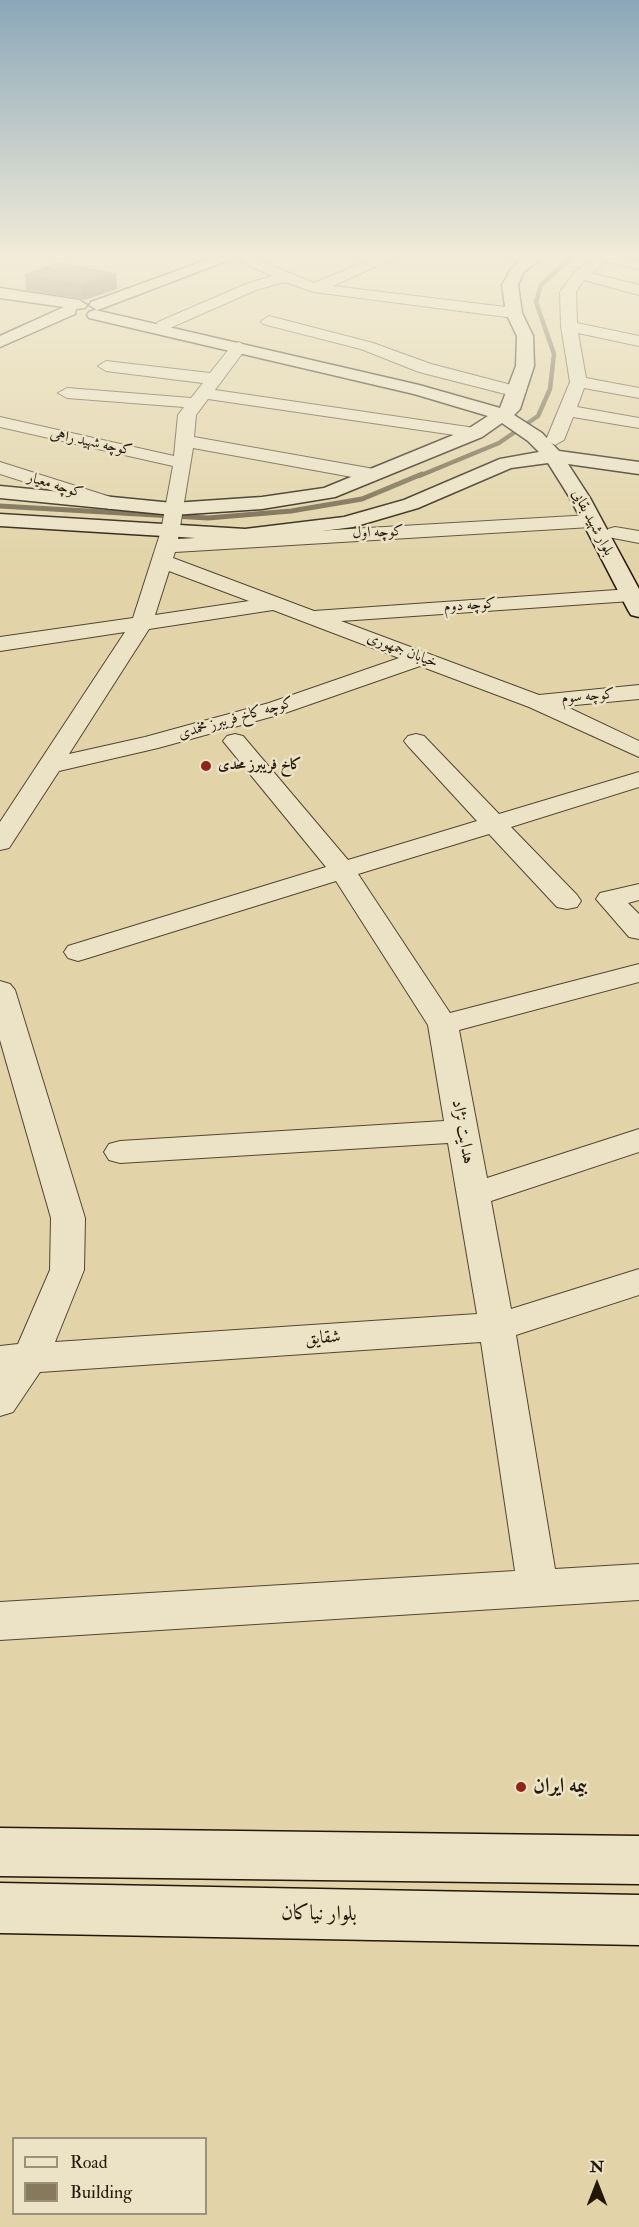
<!DOCTYPE html>
<html>
<head>
<meta charset="utf-8">
<style>
  body { margin:0 }
  #map { position:relative; width:639px; height:2227px; overflow:hidden; background:#e2d4a8; font-family:"IM FELL Double Pica",serif }
  canvas { display:block }
  .legend { position:absolute; left:12px; top:2137px; width:195px; height:78px; box-sizing:border-box; background:#ece3c6; border:2px solid #9b917b; margin:0; padding:8px 10px; list-style:none; font-size:18px; color:#22170a }
  .legend li { display:flex; align-items:center; gap:12px; height:30px }
  .legend b { width:30px; border:2px solid #9b917b }
  .north { position:absolute; left:567px; top:2155px; width:60px; height:60px; -webkit-text-stroke:4px #ece3c6; paint-order:stroke; rotate:0deg; font-size:16px; font-weight:700; line-height:24px; text-align:center; color:#22170a }
  .north::after { content:''; display:block; margin:auto; width:21px; height:27px; background:#22170a; clip-path:polygon(50% 0,100% 100%,50% 72%,0 100%) }
</style>
</head>
<body>
<div id="map">
<canvas width="639" height="2227"></canvas>
<ul class="legend">
<li><b style="height:8px;background:#ece3c6"></b>Road</li>
<li><b style="height:16px;background:#86795c"></b>Building</li>
</ul>
<div class="north">N</div>
</div>
<script>
const c = document.querySelector('canvas').getContext('2d');
c.lineJoin = 'round';
function poly(rows) {
  const path = new Path2D();
  for (const r of rows) {
    path.moveTo(r[0], r[1]);
    for (let i = 2; i < r.length; i += 2) path.lineTo(r[i], r[i + 1]);
  }
  return path;
}
function strokePath(path, color, width, dash) {
  c.strokeStyle = color;
  c.lineWidth = width;
  c.lineCap = dash ? 'butt' : 'round';
  c.setLineDash(dash || []);
  c.stroke(path);
}
function fillPath(path, color) {
  c.fillStyle = color;
  c.fill(path, 'evenodd');
}
function label(font, color, halo, rows, align = 'center') {
  c.font = font + ' "IM FELL Double Pica",Amiri,serif';
  c.lineWidth = 5;
  c.setLineDash([]);
  c.textBaseline = 'middle';
  c.strokeStyle = halo;
  c.fillStyle = color;
  for (const [text, x, y, turn = 0] of rows) {
    c.save();
    c.translate(x, y);
    c.rotate((+turn || 0) * Math.PI / 180);
    c.textAlign = isNaN(turn) ? turn : align;
    if (halo) c.strokeText(text, 0, 0);
    c.fillText(text, 0, 0);
    c.restore();
  }
}
const streamFar1 = poly([
  [419,476,499,443,538,416,550,389,554,354,536,302,541,285,571,258]
]);
const stream = poly([
  [0,506,208,518,291,511,362,499,422,474]
]);
const street = poly([
  [233,258,253,258,314,283,374,258,394,258,333,286,514,308,522,313,514,318,314,292,285,282,256,290,170,328,158,328,156,325,158,322,246,284,272,276,233,258],
  [507,258,532,258,536,262,529,266,507,258],
  [593,258,639,261,639,269,606,262,591,273,639,285,639,295,584,280,576,292,577,323,639,336,639,346,578,333,586,378,639,388,639,398,584,388,577,407,639,418,639,428,573,417,564,440,555,445,546,440,570,382,561,326,560,292,575,272,593,258],
  [269,316,373,343,431,364,523,388,526,392,517,397,419,372,361,349,263,324,261,321,269,316],
  [239,342,247,347,215,390,475,428,484,433,475,438,208,399,196,415,194,437,374,469,383,475,374,481,193,448,178,539,591,515,601,521,591,527,175,552,173,558,314,611,631,589,638,591,639,599,631,601,341,621,539,695,639,685,639,699,565,706,639,741,639,757,529,707,420,666,285,713,158,748,59,771,9,848,0,850,0,822,125,632,0,651,0,637,133,618,161,531,173,466,0,427,0,417,174,456,178,415,184,407,67,398,58,393,67,388,191,398,203,383,106,371,98,366,106,361,210,373,233,344,239,342],
  [169,571,249,601,155,615,169,571],
  [273,610,399,658,269,703,145,737,69,754,149,629,273,610],
  [0,462,117,499,120,503,110,509,0,474,0,462],
  [615,527,639,531,639,543,608,537,605,533,608,529,615,527],
  [235,734,243,736,348,860,477,821,408,746,404,741,408,736,416,734,424,736,499,814,639,772,639,787,511,827,577,895,581,901,577,907,567,909,557,907,489,834,358,874,450,1013,639,964,639,982,459,1030,487,1178,639,1129,639,1152,491,1201,511,1309,639,1269,639,1295,516,1335,555,1569,639,1564,639,1600,0,1640,0,1602,515,1571,481,1342,40,1372,13,1412,0,1416,0,1346,18,1344,50,1270,51,1218,0,1040,0,981,10,984,15,990,85,1218,84,1270,55,1342,477,1314,448,1143,120,1163,109,1160,104,1152,109,1144,120,1141,444,1121,428,1025,336,881,88,958,78,961,68,958,64,952,68,946,326,867,223,741,227,736,235,734],
  [639,884,639,900,628,903,639,914,639,939,629,937,596,899,600,893,639,884]
]);
const secondary = poly([
  [212,258,234,258,103,308,97,310,89,305,91,302,212,258],
  [524,258,541,258,523,273,518,285,522,313,533,336,534,366,520,409,514,415,542,433,559,451,639,462,639,474,568,464,590,498,639,589,639,617,631,615,628,610,570,498,548,463,511,468,418,508,353,527,245,541,0,526,0,514,245,529,344,517,404,500,500,459,539,452,528,441,502,423,482,437,335,497,262,509,173,515,0,498,0,486,173,503,262,497,324,488,468,429,488,416,414,394,89,318,87,315,89,312,95,310,419,385,500,408,516,366,517,336,506,313,502,285,512,268,524,258],
  [0,288,79,300,87,305,85,308,76,309,75,314,0,347,0,336,64,307,0,298,0,288],
  [0,1828,639,1836,639,1884,0,1876,0,1828],
  [0,1883,639,1895,639,1945,0,1933,0,1883]
]);
const wall = poly([
  [116,274,117,289,84,300,26,290,25,275]
]);
const shadedWall = poly([
  [116,274,117,289,84,300,82,286]
]);
const building = poly([
  [58,263,116,274,82,286,25,275,58,263]
]);
const markers = [
  [206,766,6,"#8f2418"],
  [521,1787,6,"#8f2418"]
];
const farStreetnames = [
  ["کوچه شهید راهی",91,443,12],
  ["کوچه معیار",55,486,17],
  ["بلوار شهید بقایی",592,523,62],
  ["کوچه اول",378,533,-3],
  ["کوچه دوم",470,606,-4],
  ["خیابان جمهوری",402,651,21],
  ["کوچه سوم",588,697,-5],
  ["کوچه کاخ فریبرز مخمدی",236,719,-16]
];
const farPoinames = [
  ["کاخ فریبرز محدی",218,766]
];
const streetNames = [
  ["هدایت نژاد",462,1132,80],
  ["شقایق",323,1339,-4]
];
const nearPoinames = [
  ["بیمه ایران",533,1787]
];
const nearStreetnames = [
  ["بلوار نیاکان",319,1915,1]
];
strokePath(streamFar1, '#6e6248', 4.5);
strokePath(stream, '#6e6248', 5);
strokePath(street, '#524632', 2);
strokePath(secondary, '#22170a', 3);
fillPath(street, '#ece3c6');
fillPath(secondary, '#ece3c6');
fillPath(wall, '#73684f');
fillPath(shadedWall, '#5e5540');
fillPath(building, '#86795c');
strokePath(building, '#5e5540', 1.5);
const sky = c.createLinearGradient(0, 0, 0, 570);
sky.addColorStop(0, '#8ba7b9');
sky.addColorStop(0.45, '#f2ecd8');
sky.addColorStop(1, '#f2ecd800');
c.fillStyle = sky;
c.fillRect(0, 0, 639, 570);
for (const [x, y, r, color] of markers) {
  const dot = new Path2D();
  dot.arc(x, y, r, 0, 2 * Math.PI);
  c.fillStyle = color;
  c.fill(dot);
  strokePath(dot, '#ece3c6', 2);
}
label('15px', '#22170a', '#ece3c6', farStreetnames);
label('bold 15px', '#22170a', '#ece3c6', farPoinames, 'left');
label('18px', '#22170a', '#ece3c6', streetNames);
label('bold 21px', '#22170a', '#ece3c6', nearPoinames, 'left');
label('21px', '#22170a', '#ece3c6', nearStreetnames);
</script>
</body>
</html>
